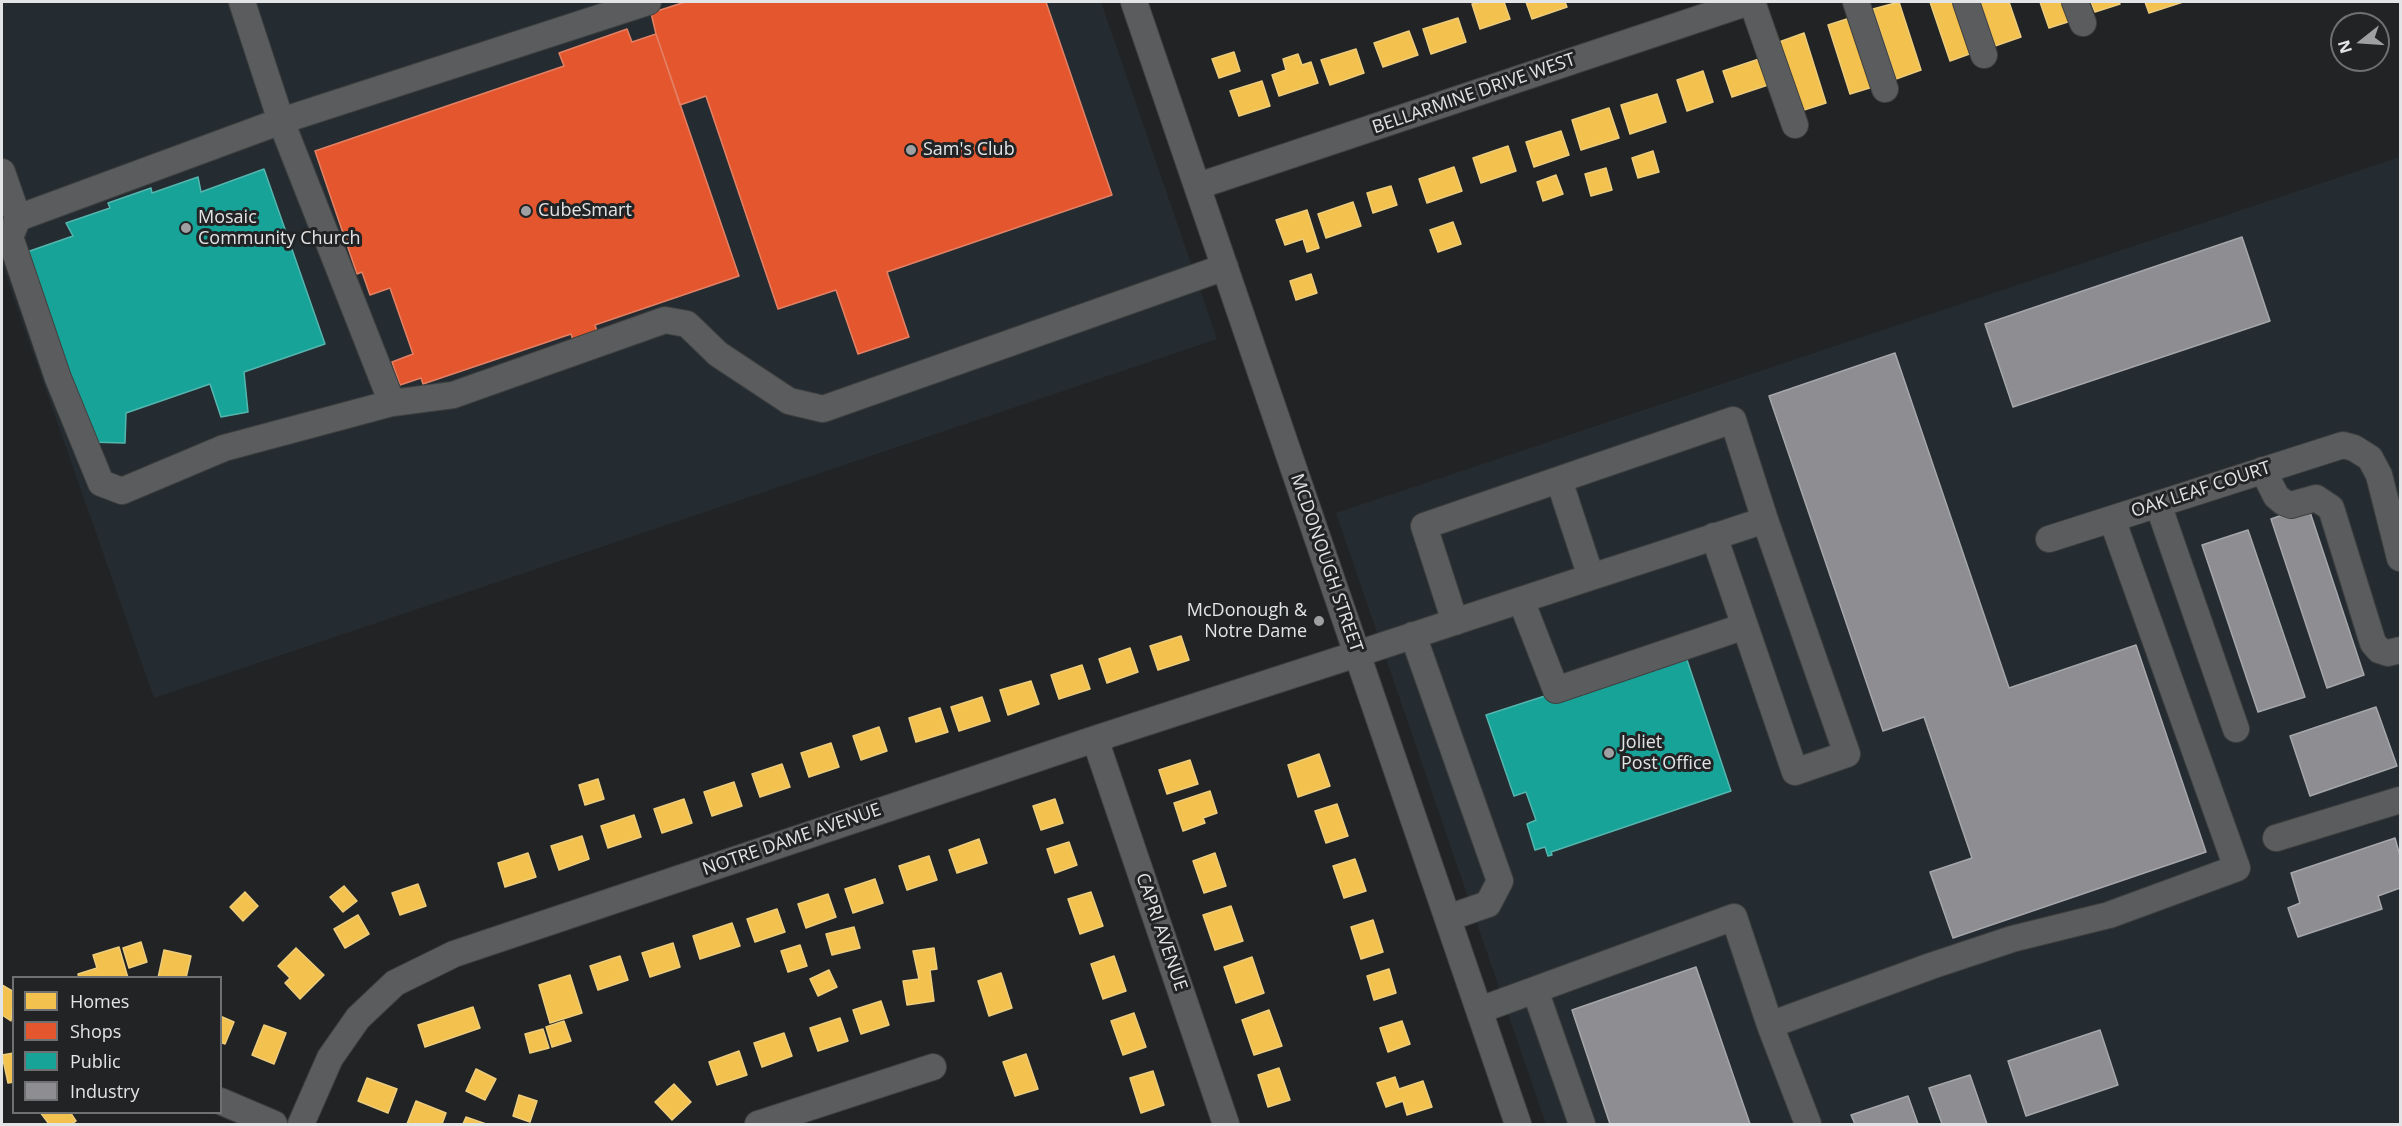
<!DOCTYPE html>
<html>
<head>
<meta charset="utf-8">
<style>
  body { margin:0 }
  #map { position:relative; width:2402px; height:1126px; overflow:hidden; background:#222324; font-family:"Open Sans",sans-serif }
  canvas { display:block }
  .frame { position:absolute; inset:0; border:3px solid #e2e4e5; pointer-events:none }
  .legend { position:absolute; left:12px; top:976px; width:210px; height:138px; box-sizing:border-box; background:#212325; border:2px solid #6e7072; margin:0; padding:8px 10px; list-style:none; font-size:18px; color:#e2e4e5 }
  .legend li { display:flex; align-items:center; gap:12px; height:30px }
  .legend b { width:30px; border:2px solid #6e7072 }
  .north { position:absolute; left:2330px; top:12px; width:60px; height:60px; box-sizing:border-box; background:#212325; border:2px solid #6e7072; border-radius:50%; rotate:253deg; font-size:16px; font-weight:700; line-height:24px; text-align:center; color:#e2e4e5 }
  .north::after { content:''; display:block; margin:auto; width:21px; height:27px; background:#9fa0a1; clip-path:polygon(50% 0,100% 100%,50% 72%,0 100%) }
</style>
</head>
<body>
<div id="map">
<canvas width="2402" height="1126"></canvas>
<div class="frame"></div>
<ul class="legend">
<li><b style="height:16px;background:#f2c14e"></b>Homes</li>
<li><b style="height:16px;background:#e4572e"></b>Shops</li>
<li><b style="height:16px;background:#17a398"></b>Public</li>
<li><b style="height:16px;background:#8d8d92"></b>Industry</li>
</ul>
<div class="north">N</div>
</div>
<script>
const c = document.querySelector('canvas').getContext('2d');
c.lineJoin = 'round';
function fillPath(path, color) {
  c.fillStyle = color;
  c.fill(path, 'evenodd');
}
function poly(rows) {
  const path = new Path2D();
  for (const r of rows) {
    path.moveTo(r[0], r[1]);
    for (let i = 2; i < r.length; i += 2) path.lineTo(r[i], r[i + 1]);
  }
  return path;
}
function strokePath(path, color, width, dash) {
  c.strokeStyle = color;
  c.lineWidth = width;
  c.lineCap = dash ? 'butt' : 'round';
  c.setLineDash(dash || []);
  c.stroke(path);
}
function label(font, color, halo, rows, align = 'center') {
  c.font = font + ' "Open Sans",sans-serif';
  c.lineWidth = 6;
  c.setLineDash([]);
  c.textBaseline = 'middle';
  c.strokeStyle = halo;
  c.fillStyle = color;
  for (const [text, x, y, turn = 0] of rows) {
    c.save();
    c.translate(x, y);
    c.rotate((+turn || 0) * Math.PI / 180);
    c.textAlign = isNaN(turn) ? turn : align;
    if (halo) c.strokeText(text, 0, 0);
    c.fillText(text, 0, 0);
    c.restore();
  }
}
const built = poly([
  [2,2,1101,2,1217,339,154,698,2,265],
  [2400,157,2400,1124,1546,1124,1336,513]
]);
const homes = poly([
  [1480,2,1504,2,1510,19,1480,29,1472,4,1480,2],
  [1526,2,1565,2,1567,7,1532,19,1526,2],
  [1899,2,1921,70,1896,79,1873,9,1899,2],
  [1930,2,1958,2,1975,52,1950,61,1930,2],
  [1980,2,2009,2,2021,37,1995,46,1980,2],
  [2040,2,2068,2,2074,20,2049,28,2040,2],
  [2091,2,2119,2,2120,4,2095,12,2091,2],
  [2145,2,2183,2,2149,13,2145,2],
  [1853,17,1876,86,1850,94,1828,25,1853,17],
  [1458,18,1466,42,1431,54,1423,29,1458,18],
  [1409,31,1418,55,1383,67,1374,43,1409,31],
  [1804,33,1826,103,1801,111,1779,42,1804,33],
  [1356,49,1364,73,1330,85,1321,60,1356,49],
  [1234,52,1240,71,1219,78,1212,59,1234,52],
  [1298,54,1302,65,1311,62,1318,83,1279,96,1272,75,1286,70,1283,59,1298,54],
  [1762,58,1771,84,1732,97,1723,71,1762,58],
  [1703,71,1713,102,1687,111,1677,80,1703,71],
  [1262,81,1270,106,1239,116,1230,91,1262,81],
  [1657,94,1666,122,1630,134,1621,105,1657,94],
  [1609,108,1619,138,1581,150,1572,120,1609,108],
  [1561,131,1569,155,1534,167,1526,142,1561,131],
  [1508,146,1516,171,1481,183,1473,158,1508,146],
  [1653,151,1659,172,1638,178,1632,158,1653,151],
  [1454,167,1462,191,1427,203,1419,179,1454,167],
  [1606,168,1612,190,1591,196,1585,174,1606,168],
  [1556,175,1563,194,1543,201,1537,182,1556,175],
  [1391,186,1397,205,1373,213,1367,193,1391,186],
  [1353,202,1361,226,1326,238,1318,214,1353,202],
  [1307,210,1319,248,1307,252,1303,239,1285,245,1276,220,1307,210],
  [1453,222,1461,244,1438,252,1430,230,1453,222],
  [1311,274,1317,293,1296,300,1290,281,1311,274],
  [1181,636,1189,660,1158,670,1150,646,1181,636],
  [1130,648,1138,672,1107,683,1099,659,1130,648],
  [1082,665,1090,689,1059,699,1051,675,1082,665],
  [1031,681,1039,704,1008,715,1000,690,1031,681],
  [982,697,990,721,959,731,951,707,982,697],
  [940,708,948,732,916,742,909,718,940,708],
  [879,727,887,751,861,760,853,736,879,727],
  [831,743,839,767,809,777,801,753,831,743],
  [1319,754,1330,786,1298,797,1288,765,1319,754],
  [1190,760,1198,784,1167,794,1159,770,1190,760],
  [782,764,790,787,760,797,752,774,782,764],
  [598,779,604,799,585,805,579,785,598,779],
  [734,782,742,806,712,816,704,792,734,782],
  [1210,791,1217,813,1203,818,1205,823,1183,831,1174,803,1210,791],
  [684,799,692,823,662,833,654,809,684,799],
  [1055,799,1063,823,1041,830,1033,806,1055,799],
  [1337,804,1348,836,1326,843,1315,811,1337,804],
  [634,815,641,837,608,848,601,826,634,815],
  [582,836,589,859,559,870,551,846,582,836],
  [979,839,987,863,957,873,949,850,979,839],
  [1069,842,1077,865,1055,873,1047,849,1069,842],
  [528,853,536,877,505,887,498,863,528,853],
  [1215,853,1226,886,1204,893,1193,861,1215,853],
  [929,856,937,880,907,890,899,866,929,856],
  [1355,859,1366,891,1344,898,1333,866,1355,859],
  [875,879,883,903,853,913,845,889,875,879],
  [418,884,426,906,400,915,392,893,418,884],
  [344,886,357,901,343,912,330,897,344,886],
  [245,892,258,906,243,921,230,907,245,892],
  [1091,892,1103,926,1080,934,1068,899,1091,892],
  [828,894,836,917,806,928,798,904,828,894],
  [1231,906,1243,941,1215,950,1203,915,1231,906],
  [777,909,785,932,755,942,747,919,777,909],
  [358,915,369,934,345,948,334,929,358,915],
  [1373,920,1383,952,1361,959,1351,927,1373,920],
  [732,923,740,946,700,959,693,936,732,923],
  [854,927,860,948,832,955,826,934,854,927],
  [141,942,147,962,129,968,123,948,141,942],
  [673,943,680,967,650,977,642,953,673,943],
  [800,945,807,966,788,972,781,951,800,945],
  [119,947,128,978,79,978,78,974,97,968,93,955,119,947],
  [296,948,324,975,300,999,285,983,290,978,278,966,296,948],
  [934,948,937,969,930,970,934,1001,907,1005,903,981,919,979,913,951,934,948],
  [164,950,191,956,186,978,158,978,164,950],
  [620,956,628,980,598,990,590,966,620,956],
  [1114,956,1126,991,1103,999,1091,964,1114,956],
  [1252,957,1264,993,1236,1003,1224,967,1252,957],
  [1389,969,1396,993,1374,1000,1367,976,1389,969],
  [829,970,837,987,818,996,810,979,829,970],
  [1001,973,1012,1008,989,1016,978,981,1001,973],
  [570,975,582,1013,550,1023,539,985,570,975],
  [2,985,14,992,11,1021,2,1015,2,985],
  [881,1001,889,1025,861,1034,853,1010,881,1001],
  [473,1007,480,1028,425,1047,418,1025,473,1007],
  [1269,1010,1282,1046,1254,1055,1242,1020,1269,1010],
  [1134,1013,1146,1047,1123,1055,1111,1021,1134,1013],
  [220,1016,234,1022,225,1044,220,1042,220,1016],
  [840,1018,848,1041,818,1051,810,1028,840,1018],
  [564,1021,571,1041,552,1047,546,1027,564,1021],
  [1402,1021,1410,1044,1388,1052,1380,1028,1402,1021],
  [264,1025,286,1033,274,1064,252,1055,264,1025],
  [543,1029,549,1048,530,1053,525,1034,543,1029],
  [784,1033,792,1056,762,1067,754,1043,784,1033],
  [739,1051,747,1075,717,1085,709,1062,739,1051],
  [14,1053,14,1082,8,1083,2,1055,14,1053],
  [1026,1054,1038,1089,1015,1096,1003,1062,1026,1054],
  [1279,1068,1290,1100,1268,1107,1258,1075,1279,1068],
  [476,1069,496,1079,485,1100,466,1091,476,1069],
  [1153,1071,1164,1105,1141,1113,1130,1078,1153,1071],
  [1395,1077,1399,1089,1423,1081,1432,1107,1407,1115,1403,1101,1386,1107,1377,1083,1395,1077],
  [367,1078,397,1089,388,1113,358,1101,367,1078],
  [674,1084,691,1102,672,1120,655,1102,674,1084],
  [519,1095,537,1101,530,1122,513,1116,519,1095],
  [416,1101,446,1113,442,1124,407,1124,416,1101],
  [40,1112,70,1112,76,1121,71,1124,49,1124,40,1112],
  [466,1117,486,1124,463,1124,466,1117]
]);
const shops = poly([
  [685,2,1046,2,1112,195,887,272,909,337,858,354,836,290,778,309,706,96,680,105,656,34,651,13,685,2],
  [627,29,632,42,656,34,739,276,595,325,599,338,575,346,571,334,423,384,421,378,400,385,392,362,413,354,390,288,370,295,362,272,357,274,315,151,564,66,559,53,627,29]
]);
const public = poly([
  [264,169,325,344,244,372,248,412,221,417,210,384,126,413,125,443,89,442,24,253,73,236,66,223,110,208,108,203,151,188,152,193,198,177,201,192,264,169],
  [1684,651,1731,791,1551,852,1552,855,1548,856,1545,847,1535,850,1527,824,1536,820,1526,792,1514,796,1486,715,1684,651]
]);
const industry = poly([
  [2242,237,2270,321,2013,407,1985,324,2242,237],
  [1895,353,2009,688,2136,645,2206,852,1953,938,1930,872,1972,858,1924,717,1883,731,1769,396,1895,353],
  [2308,506,2364,675,2327,688,2271,519,2308,506],
  [2248,530,2305,697,2258,712,2202,545,2248,530],
  [2376,707,2397,766,2310,796,2290,736,2376,707],
  [2395,838,2400,856,2400,888,2378,896,2382,909,2298,937,2288,908,2300,903,2291,873,2395,838],
  [1696,967,1750,1124,1610,1124,1572,1010,1696,967],
  [2100,1030,2118,1085,2026,1116,2008,1061,2100,1030],
  [1970,1075,1987,1124,1942,1124,1929,1088,1970,1075],
  [1908,1096,1918,1124,1855,1124,1851,1115,1908,1096]
]);
const minor = poly([
  [242,2,281,121,648,2],
  [1134,2,1518,1124],
  [1752,2,1795,125],
  [1856,2,1885,89],
  [1966,2,1984,55],
  [2075,2,2083,23],
  [2,172,18,218,281,121,392,403,453,395,665,320,687,324,718,354,789,401,823,409,1225,267],
  [1198,186,1749,2],
  [18,218,10,237,58,378,101,483,122,491,224,448,392,403],
  [2263,470,2276,496,2283,502,2291,505,2316,498,2331,508,2373,643,2379,650,2388,653,2400,650],
  [1559,480,1591,577],
  [2158,504,2236,729],
  [2049,539,2343,445,2354,448,2370,458,2379,475,2400,558],
  [1521,600,1556,690,1745,626,1714,536],
  [1745,626,1795,772,1847,754,1765,520],
  [1413,635,1500,881,1488,904,1448,918],
  [1095,739,1226,1124],
  [2276,838,2400,800],
  [1535,990,1582,1124],
  [1480,1010,1734,917,1770,1025,1808,1124],
  [1770,1025,1931,966,2012,939,2109,915,2237,868,2112,519],
  [220,1101,274,1124],
  [301,1124,330,1058,358,1018,395,983,454,954,1095,739,1357,654,1521,600,1591,577,1662,554,1765,520,1733,420,1424,526,1455,622],
  [758,1124,933,1067]
]);
const markers = [
  [911,150,6,"#9fa0a1"],
  [526,211,6,"#9fa0a1"],
  [186,228,6,"#9fa0a1"],
  [1319,621,6,"#9fa0a1"],
  [1609,753,6,"#9fa0a1"]
];
const streetNames = [
  ["BELLARMINE DRIVE WEST",1474,94,-19],
  ["OAK LEAF COURT",2201,490,-18],
  ["MCDONOUGH STREET",1326,563,71],
  ["NOTRE DAME AVENUE",792,840,-19],
  ["CAPRI AVENUE",1161,932,71]
];
const poiNames = [
  ["Sam's Club",923,150],
  ["CubeSmart",538,211],
  ["Mosaic",198,218],
  ["Community Church",198,239],
  ["McDonough &",1307,611,"right"],
  ["Notre Dame",1307,632,"right"],
  ["Joliet",1621,743],
  ["Post Office",1621,764]
];
fillPath(built, '#252c31');
fillPath(homes, '#f2c14e');
strokePath(homes, '#edcc7b', 1.5);
fillPath(shops, '#e4572e');
strokePath(shops, '#e38165', 1.5);
fillPath(public, '#17a398');
strokePath(public, '#54b6af', 1.5);
fillPath(industry, '#8d8d92');
strokePath(industry, '#a6a7ab', 1.5);
strokePath(minor, '#3f4040', 28);
strokePath(minor, '#5b5c5d', 26);
for (const [x, y, r, color] of markers) {
  const dot = new Path2D();
  dot.arc(x, y, r, 0, 2 * Math.PI);
  c.fillStyle = color;
  c.fill(dot);
  strokePath(dot, '#212325', 2);
}
label('18px', '#e2e4e5', '#212325', streetNames);
label('18px', '#e2e4e5', '#212325', poiNames, 'left');
</script>
</body>
</html>
